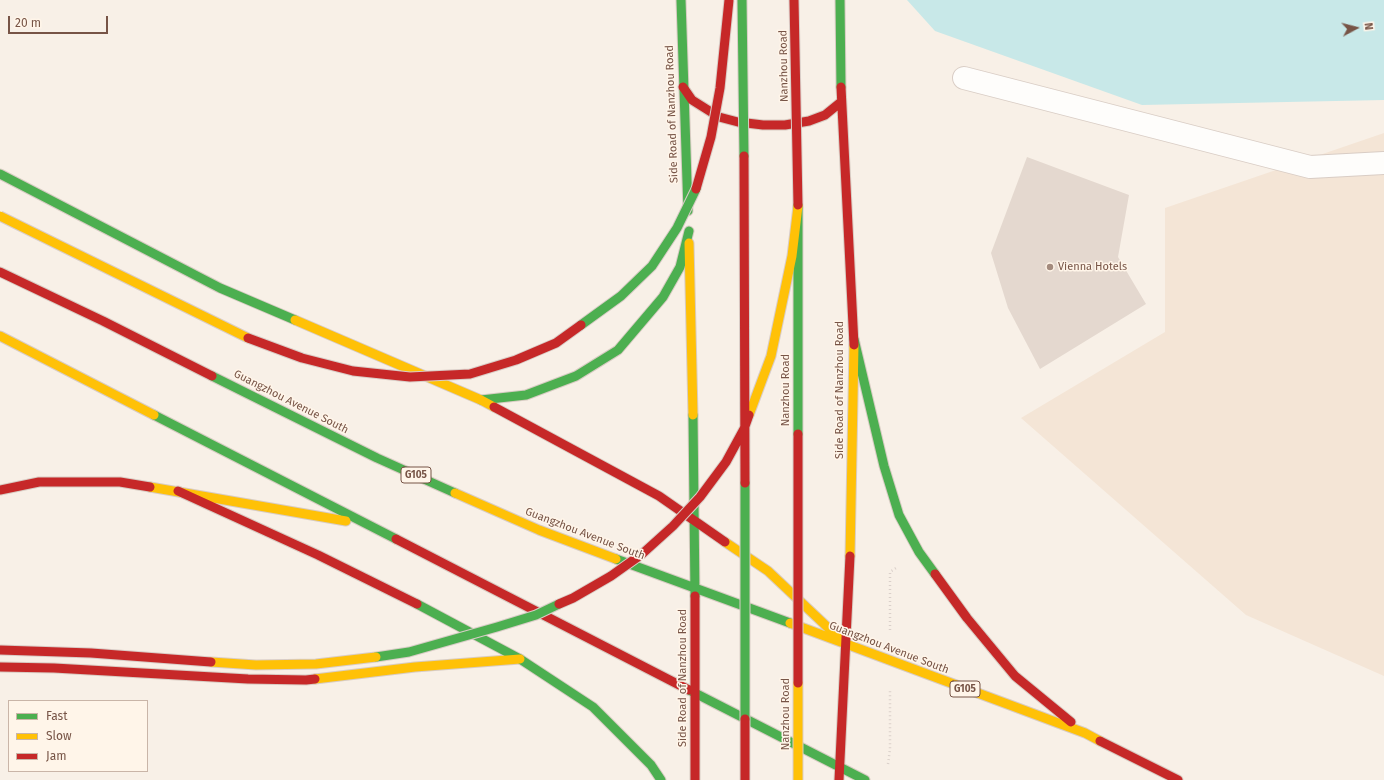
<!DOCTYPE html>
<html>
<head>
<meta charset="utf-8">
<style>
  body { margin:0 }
  #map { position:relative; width:1384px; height:780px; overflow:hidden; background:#f8f0e7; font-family:"Fira Sans",sans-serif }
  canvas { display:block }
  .legend { position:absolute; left:8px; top:700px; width:140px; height:72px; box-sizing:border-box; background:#fff5e9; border:1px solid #c9b5a8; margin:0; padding:5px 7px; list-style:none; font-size:12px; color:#775446 }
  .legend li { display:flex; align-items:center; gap:8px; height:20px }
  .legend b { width:20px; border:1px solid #c9b5a8 }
  .north { position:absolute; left:1336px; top:8px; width:40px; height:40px; -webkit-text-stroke:3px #fff5e9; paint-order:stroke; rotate:83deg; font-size:11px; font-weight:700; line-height:16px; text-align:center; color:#775446 }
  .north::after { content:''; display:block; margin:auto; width:14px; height:18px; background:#775446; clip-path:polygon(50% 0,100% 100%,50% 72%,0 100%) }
  .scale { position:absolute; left:8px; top:16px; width:100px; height:18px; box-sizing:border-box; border:2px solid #775446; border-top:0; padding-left:5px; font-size:12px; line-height:14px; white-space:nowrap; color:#775446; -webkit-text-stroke:3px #fff5e9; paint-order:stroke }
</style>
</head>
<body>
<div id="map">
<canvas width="1384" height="780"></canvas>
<ul class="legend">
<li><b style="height:5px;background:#4caf50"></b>Fast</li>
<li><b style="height:5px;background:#ffc107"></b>Slow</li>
<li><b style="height:5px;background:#c62828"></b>Jam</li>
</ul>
<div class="north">N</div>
<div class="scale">20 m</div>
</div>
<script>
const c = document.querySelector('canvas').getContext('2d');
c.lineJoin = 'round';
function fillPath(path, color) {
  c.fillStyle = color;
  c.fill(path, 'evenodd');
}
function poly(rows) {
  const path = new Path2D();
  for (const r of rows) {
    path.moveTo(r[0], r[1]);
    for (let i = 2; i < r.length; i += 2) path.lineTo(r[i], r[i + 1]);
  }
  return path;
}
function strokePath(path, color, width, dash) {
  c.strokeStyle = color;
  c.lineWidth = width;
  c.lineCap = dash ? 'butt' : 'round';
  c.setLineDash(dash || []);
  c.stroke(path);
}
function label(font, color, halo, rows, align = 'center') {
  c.font = font + ' "Fira Sans",sans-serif';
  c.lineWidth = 3;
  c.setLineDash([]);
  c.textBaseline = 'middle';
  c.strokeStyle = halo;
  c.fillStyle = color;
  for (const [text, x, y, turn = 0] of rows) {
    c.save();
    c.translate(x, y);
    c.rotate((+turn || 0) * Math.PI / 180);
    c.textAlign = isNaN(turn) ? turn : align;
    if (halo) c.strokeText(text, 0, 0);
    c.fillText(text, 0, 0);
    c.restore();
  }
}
const residential = poly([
  [1384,133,1384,676,1246,615,1021,418,1165,332,1165,208]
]);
const water = poly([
  [907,0,1384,0,1384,100,1142,105,935,31]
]);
const building = poly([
  [1027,157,1129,195,1118,257,1146,304,1040,369,1008,308,991,253]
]);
const path = poly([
  [890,630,890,572,896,568],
  [888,764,890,749,890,691]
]);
const street = poly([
  [964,78,1310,167,1384,163]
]);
const fast = poly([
  [681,0,688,211],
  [840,0,841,87],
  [0,174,220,288,295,320],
  [854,339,884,466,899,515,919,552,935,574],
  [212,376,377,458,455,493],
  [481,400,526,395,576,376,618,350,663,297,680,267,689,231],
  [154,415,396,539],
  [693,415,695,596],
  [616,559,790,623],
  [417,604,520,659,593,707,651,765,661,780],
  [689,690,865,780]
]);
const slow = poly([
  [689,243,693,415],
  [295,320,481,400,494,407],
  [0,336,154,415],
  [150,487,346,521],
  [455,493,539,530,616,559],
  [725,542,768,571,839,638],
  [850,556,854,345],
  [790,623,1085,733,1100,741],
  [315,679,415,667,520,659]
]);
const jam = poly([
  [683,87,692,100,719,117,738,122,763,125,785,125,809,121,825,115,841,102],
  [841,87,854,345],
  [0,272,103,321,212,376],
  [494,407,659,496,725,542],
  [0,490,39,482,120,482,150,487],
  [178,491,318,555,417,604],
  [396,539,689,690],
  [935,574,967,618,1015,676,1071,722],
  [695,596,695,780],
  [0,667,54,668,248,679,306,680,315,679],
  [1100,741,1178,780],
  [839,780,850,556]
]);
const fastBridge = poly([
  [742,0,744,156],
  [798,205,798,434],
  [581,325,621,296,652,266,677,228,696,189],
  [745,483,745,719],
  [376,657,409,652,497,627,536,615,559,604]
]);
const slowBridge = poly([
  [0,216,248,338],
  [749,415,771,356,792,256,798,206],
  [211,662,256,665,316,664,376,657],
  [798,683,798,780]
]);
const jamBridge = poly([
  [794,0,798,205],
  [744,156,745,483],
  [696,189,711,137,720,88,729,0],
  [248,338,302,358,353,371,410,377,470,374,516,360,556,343,581,325],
  [798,434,798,683],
  [559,604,573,598,611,576,642,554,673,526,700,497,726,462,744,429,749,415],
  [0,650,91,653,211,662],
  [745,719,745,780]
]);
const markers = [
  [1050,267,4,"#a48b7e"]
];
const shields = [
  [416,475,30],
  [965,689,30]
];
const shieldNames = [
  ["G105",416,475],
  ["G105",965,689]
];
const streetNames = [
  ["Nanzhou Road",784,66,-91],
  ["Side Road of Nanzhou Road",672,114,-92],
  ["Nanzhou Road",786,390,-90],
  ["Side Road of Nanzhou Road",840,390,-90],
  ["Guangzhou Avenue South",291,402,27],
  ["Guangzhou Avenue South",585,534,21],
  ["Guangzhou Avenue South",889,648,21],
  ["Side Road of Nanzhou Road",683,678,-90],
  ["Nanzhou Road",786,714,-90]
];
const poiNames = [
  ["Vienna Hotels",1058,267]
];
fillPath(residential, '#f4e5d6');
fillPath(water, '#c8e8e8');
fillPath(building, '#e4d8cf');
strokePath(street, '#d9cdc5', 24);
strokePath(fast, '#d8ccc3', 11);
strokePath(slow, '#d8ccc3', 11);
strokePath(jam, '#d8ccc3', 11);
strokePath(path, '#dad0ca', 2.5, [1, 3]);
strokePath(street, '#fefdfb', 22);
strokePath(fast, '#4caf50', 9);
strokePath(slow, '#ffc107', 9);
strokePath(jam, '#c62828', 9);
strokePath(fastBridge, '#d9cdc7', 11, []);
strokePath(slowBridge, '#d9cdc7', 11, []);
strokePath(jamBridge, '#d9cdc7', 11, []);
strokePath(fastBridge, '#4caf50', 9);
strokePath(slowBridge, '#ffc107', 9);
strokePath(jamBridge, '#c62828', 9);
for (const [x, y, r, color] of markers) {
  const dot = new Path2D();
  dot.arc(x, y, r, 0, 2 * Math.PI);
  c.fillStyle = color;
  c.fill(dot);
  strokePath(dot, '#fff5e9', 1.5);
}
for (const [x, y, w] of shields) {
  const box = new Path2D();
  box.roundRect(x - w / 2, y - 8, w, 16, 3);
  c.fillStyle = '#fff5e9';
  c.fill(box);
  strokePath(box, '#775446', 1);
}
label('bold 10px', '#775446', null, shieldNames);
label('11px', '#775446', '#fff5e9', streetNames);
label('11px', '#775446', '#fff5e9', poiNames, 'left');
</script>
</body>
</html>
